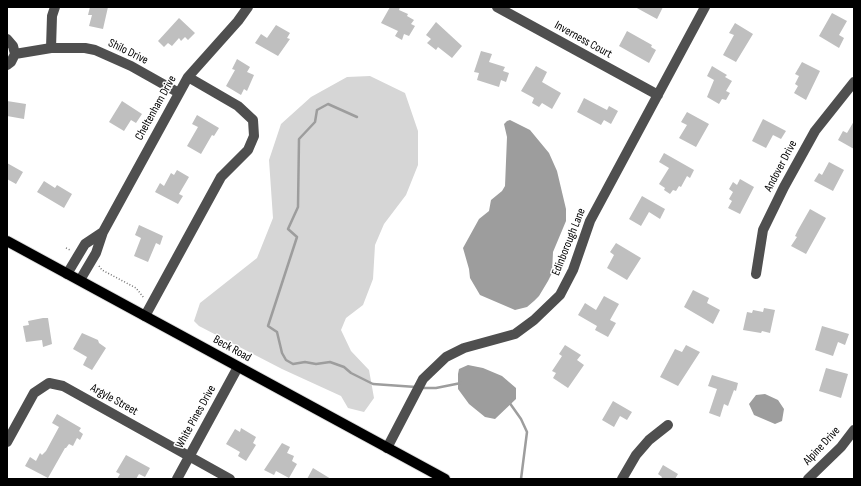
<!DOCTYPE html>
<html>
<head>
<meta charset="utf-8">
<style>
  body { margin:0 }
  #map { position:relative; width:861px; height:486px; overflow:hidden; background:#fff; font-family:"Sofia Sans Condensed",sans-serif }
  canvas { display:block }
  .frame { position:absolute; inset:0; border:8px solid #000; pointer-events:none }
</style>
</head>
<body>
<div id="map">
<canvas width="861" height="486"></canvas>
<div class="frame"></div>
</div>
<script>
const c = document.querySelector('canvas').getContext('2d');
c.lineJoin = 'round';
function fillPath(path, color) {
  c.fillStyle = color;
  c.fill(path, 'evenodd');
}
function poly(rows) {
  const path = new Path2D();
  for (const r of rows) {
    path.moveTo(r[0], r[1]);
    for (let i = 2; i < r.length; i += 2) path.lineTo(r[i], r[i + 1]);
  }
  return path;
}
function strokePath(path, color, width, dash) {
  c.strokeStyle = color;
  c.lineWidth = width;
  c.lineCap = dash ? 'butt' : 'round';
  c.setLineDash(dash || []);
  c.stroke(path);
}
function label(font, color, halo, rows, align = 'center') {
  c.font = font + ' "Sofia Sans Condensed",sans-serif';
  c.lineWidth = 3;
  c.setLineDash([]);
  c.textBaseline = 'middle';
  c.strokeStyle = halo;
  c.fillStyle = color;
  for (const [text, x, y, turn = 0] of rows) {
    c.save();
    c.translate(x, y);
    c.rotate((+turn || 0) * Math.PI / 180);
    c.textAlign = isNaN(turn) ? turn : align;
    if (halo) c.strokeText(text, 0, 0);
    c.fillText(text, 0, 0);
    c.restore();
  }
}
const green = poly([
  [370,76,405,93,418,131,418,165,406,195,384,224,375,245,373,279,363,305,346,318,341,330,351,351,369,370,374,398,364,412,348,408,341,396,282,369,199,326,194,321,200,303,257,258,273,218,269,160,281,124,311,97,347,77]
]);
const water = poly([
  [510,120,530,130,549,153,557,171,566,209,566,221,553,252,552,273,548,281,539,296,534,301,527,307,515,310,480,295,470,278,469,269,463,248,479,219,489,211,491,200,502,191,505,186,507,137,504,124,507,121],
  [468,365,483,368,502,376,516,388,516,399,495,419,485,417,469,404,458,389,458,374,459,369],
  [765,394,778,400,784,409,782,421,775,424,754,415,749,404,756,395]
]);
const stream = poly([
  [357,117,328,104,317,110,315,122,299,139,298,207,288,229,297,237,268,326,277,332,282,353,286,360,293,364,305,362,316,364,330,362,344,367,351,373,373,384,416,387],
  [421,388,436,388,461,383],
  [509,402,521,419,527,432,521,479]
]);
const building = poly([
  [90,7,108,7,103,29,89,26,92,15,88,15],
  [390,7,400,7,399,10,408,14,407,16,414,20,411,24,415,26,409,36,404,34,402,40,395,36,398,31,381,23],
  [635,7,663,7,657,19],
  [832,13,847,21,839,35,844,38,839,48,819,36],
  [179,18,195,33,188,40,185,37,181,41,179,38,172,46,168,43,164,47,158,41],
  [436,22,462,46,452,58,438,47,436,50,427,43,431,39,426,35],
  [735,23,753,34,736,62,723,55,734,35,729,33],
  [276,25,290,33,287,38,290,39,278,56,255,43,261,34,267,38],
  [627,31,652,45,651,47,656,50,649,63,619,46],
  [481,51,492,54,489,62,505,67,503,71,509,73,506,82,501,80,499,87,477,80,479,73,474,72],
  [237,59,250,67,247,72,254,75,247,91,244,89,241,95,226,86,235,70,232,69],
  [802,62,820,71,806,100,794,93,798,86,795,84,799,76,795,74],
  [536,66,547,72,542,82,561,93,552,109,542,103,539,107,532,103,534,98,521,91],
  [712,66,727,75,725,77,732,81,726,91,730,93,726,100,722,99,719,104,707,97,714,80,707,76],
  [584,98,607,110,609,106,618,111,611,124,604,120,601,125,577,112],
  [7,101,26,104,24,119,7,116],
  [122,101,142,114,136,123,131,120,124,131,109,122],
  [687,112,709,124,696,147,679,138,687,125,681,122],
  [197,115,219,128,214,136,212,135,201,154,187,146,198,127,192,124],
  [763,119,786,131,781,139,773,135,766,148,752,141],
  [854,121,854,149,838,140,843,131,847,133],
  [664,153,694,170,690,178,687,176,681,187,679,186,676,191,673,190,670,194,664,190,665,188,659,184,669,168,659,162],
  [829,162,844,170,833,191,814,181,819,173,822,175],
  [7,163,23,172,16,184,7,179],
  [177,170,189,177,179,194,183,196,178,204,155,192,160,183,164,186,171,173,174,175],
  [740,179,754,187,740,214,728,208,732,201,729,199,733,192,729,189,733,182,737,185],
  [44,181,55,188,57,185,72,194,64,208,37,192],
  [642,196,665,209,660,219,649,212,641,226,629,219],
  [810,209,826,218,806,254,791,246,797,237,795,236,798,230],
  [139,225,163,236,160,245,156,243,148,262,134,256,141,238,135,235],
  [616,243,641,258,627,280,607,268,614,255,610,252],
  [693,290,709,298,707,303,720,310,713,324,684,307],
  [604,296,619,304,610,320,616,323,608,337,595,330,597,326,578,315,585,303,596,310],
  [764,308,775,310,770,333,762,331,761,333,743,330,747,312,752,313,753,310,763,312],
  [43,318,48,318,52,344,43,347,42,340,26,342,23,326,29,325,28,321],
  [822,326,849,334,845,345,838,342,833,356,815,350],
  [82,333,98,340,99,343,106,348,92,370,83,365,87,357,73,349],
  [565,345,581,355,577,360,584,365,568,388,553,378,556,373,552,371,562,356,559,354],
  [686,345,700,352,678,386,660,377,675,349,682,352],
  [826,368,848,374,841,398,819,391],
  [712,375,738,383,736,391,734,390,728,406,724,404,720,417,709,413,717,389,708,386],
  [613,401,632,412,627,420,620,416,614,427,602,420],
  [57,414,81,428,79,431,83,434,80,440,77,438,73,446,69,444,66,448,65,448,48,478,25,466,30,457,36,461,40,453,42,455,46,451,59,427,52,423],
  [241,428,256,437,253,443,256,445,246,461,238,456,240,452,226,444,235,429,240,432],
  [282,443,290,447,287,453,294,456,292,461,297,464,289,478,276,471,274,475,264,470],
  [126,455,150,468,145,477,139,474,136,479,117,479,120,474,116,472],
  [663,465,678,474,675,479,661,479,662,477,658,474],
  [313,468,331,479,307,479]
]);
const path = poly([
  [66,248,70,250],
  [99,266,102,270,136,288,144,298]
]);
const minor = poly([
  [497,7,658,95],
  [7,39,13,46,15,54,11,62,7,65],
  [51,48,52,16,55,7],
  [15,54,51,48,85,48,95,50,131,66,179,93],
  [67,274,85,244,103,232],
  [756,274,763,230,784,187,815,131,854,82],
  [80,280,96,253,103,232,188,77,238,21,248,7],
  [145,316,221,177,248,150,254,136,253,120,238,106,188,77],
  [7,442,34,393,49,383,63,386,230,479],
  [387,448,423,379,446,357,464,348,515,334,534,320,560,295,573,270,590,221,705,7],
  [177,479,238,367],
  [622,479,636,455,649,440,668,425],
  [808,479,841,447,854,430]
]);
const major = poly([
  [7,241,445,479]
]);
const streetNames = [
  ["Inverness Court",583,40,29],
  ["Shilo Drive",128,52,26],
  ["Cheltenham Drive",156,108,-61],
  ["Andover Drive",781,166,-62],
  ["Edinborough Lane",569,242,-68],
  ["Beck Road",232,349,29],
  ["Argyle Street",114,400,29],
  ["White Pines Drive",196,417,-61],
  ["Alpine Drive",822,446,-47]
];
fillPath(green, '#d6d6d6');
fillPath(water, '#9d9d9d');
strokePath(stream, '#9d9d9d', 2.5);
fillPath(building, '#bfbfbf');
strokePath(major, '#dbdbdb', 12);
strokePath(path, '#717171', 1.5, [1, 2]);
strokePath(minor, '#4f4f4f', 10);
strokePath(major, '#000', 10);
label('12px', '#000', '#fff', streetNames);
</script>
</body>
</html>
